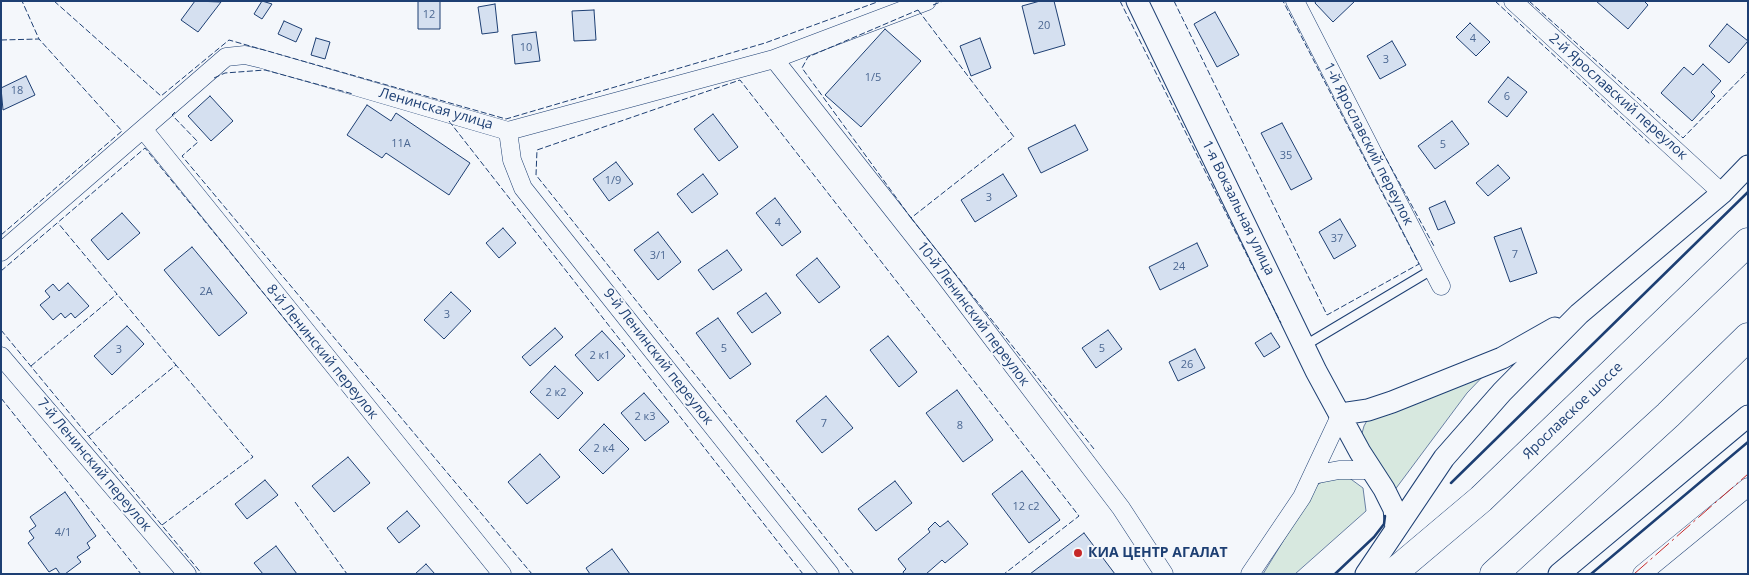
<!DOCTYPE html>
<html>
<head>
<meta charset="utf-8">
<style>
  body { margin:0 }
  #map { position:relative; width:1749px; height:575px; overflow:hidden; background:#f4f7fb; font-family:"Open Sans",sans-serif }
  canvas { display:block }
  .frame { position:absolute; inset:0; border:2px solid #1d3f73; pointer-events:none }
</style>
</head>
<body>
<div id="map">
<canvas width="1749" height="575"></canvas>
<div class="frame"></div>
</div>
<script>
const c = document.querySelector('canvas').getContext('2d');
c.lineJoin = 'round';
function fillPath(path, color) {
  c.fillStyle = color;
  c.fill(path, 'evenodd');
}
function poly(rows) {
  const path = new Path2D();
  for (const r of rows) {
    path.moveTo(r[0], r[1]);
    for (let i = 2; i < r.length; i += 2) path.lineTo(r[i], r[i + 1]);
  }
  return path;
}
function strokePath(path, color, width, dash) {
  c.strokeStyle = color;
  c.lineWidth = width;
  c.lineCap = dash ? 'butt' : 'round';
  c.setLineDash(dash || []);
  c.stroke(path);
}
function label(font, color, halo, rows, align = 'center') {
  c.font = font + ' "Open Sans",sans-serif';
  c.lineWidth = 4;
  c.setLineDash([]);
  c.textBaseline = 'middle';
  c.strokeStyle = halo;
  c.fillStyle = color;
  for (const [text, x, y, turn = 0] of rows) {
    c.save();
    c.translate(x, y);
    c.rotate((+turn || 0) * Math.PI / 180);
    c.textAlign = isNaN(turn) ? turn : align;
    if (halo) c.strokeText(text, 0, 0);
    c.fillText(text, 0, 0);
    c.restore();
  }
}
const green = poly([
  [1491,368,1467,393,1394,491,1361,437,1364,426,1369,417,1491,368],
  [1333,477,1348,477,1363,488,1366,511,1295,574,1263,574,1318,484,1333,477]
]);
const building = poly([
  [195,1,221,2,198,32,181,20,195,1],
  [262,1,272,4,262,19,254,14,262,1],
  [418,1,440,1,440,29,418,29,418,1],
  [1040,1,1054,1,1065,45,1034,54,1022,6,1040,1],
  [1316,1,1355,1,1333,22,1315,3,1316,1],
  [1596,1,1644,1,1648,5,1628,29,1596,1],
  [495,4,498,32,482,34,478,7,495,4],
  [594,10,596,40,574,41,572,11,594,10],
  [1215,12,1239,55,1217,67,1194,24,1215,12],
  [284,21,302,29,296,42,278,34,284,21],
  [1470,23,1490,42,1476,56,1456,37,1470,23],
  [1727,24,1748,41,1729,63,1709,46,1727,24],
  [885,29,921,61,861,127,825,95,885,29],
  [536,32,540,61,515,64,512,35,536,32],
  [316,38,330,42,325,59,311,55,316,38],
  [980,38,991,68,971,76,960,46,980,38],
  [1392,41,1406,65,1380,79,1367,56,1392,41],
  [1703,64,1721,81,1711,92,1715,96,1692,121,1661,93,1684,67,1693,75,1703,64],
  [26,76,35,95,3,110,1,88,26,76],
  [1508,77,1527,92,1507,117,1488,102,1508,77],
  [210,96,233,121,211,141,188,116,210,96],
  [367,105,391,121,396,113,470,163,449,195,386,153,382,158,347,135,367,105],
  [713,114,738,147,719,161,694,129,713,114],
  [1452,121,1469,144,1435,169,1418,146,1452,121],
  [1282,123,1312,179,1291,190,1261,133,1282,123],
  [1075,125,1088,150,1041,173,1028,148,1075,125],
  [616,162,633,184,609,201,593,179,616,162],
  [1498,165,1510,178,1488,196,1476,183,1498,165],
  [703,174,718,194,692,213,677,194,703,174],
  [1003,174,1017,196,975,222,961,200,1003,174],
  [775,198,801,232,782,246,756,213,775,198],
  [1445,201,1455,223,1438,230,1429,208,1445,201],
  [122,213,140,233,108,260,91,240,122,213],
  [1340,219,1356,246,1334,259,1319,232,1340,219],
  [503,228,516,243,499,258,486,243,503,228],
  [1521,228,1537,273,1510,282,1494,237,1521,228],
  [658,232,681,262,658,280,634,250,658,232],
  [1197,243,1208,266,1160,290,1149,267,1197,243],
  [192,247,247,313,219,336,164,270,192,247],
  [727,250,742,270,713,290,698,270,727,250],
  [817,258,840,287,819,303,796,275,817,258],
  [68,283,89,306,75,318,71,313,65,318,61,313,53,320,40,305,50,297,45,291,53,284,59,291,68,283],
  [451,292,471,311,444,339,424,320,451,292],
  [766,293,781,313,752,333,737,313,766,293],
  [718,318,751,364,730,379,696,333,718,318],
  [127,326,144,344,112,375,94,356,127,326],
  [555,328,563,337,530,366,522,357,555,328],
  [1108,330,1122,349,1096,368,1082,348,1108,330],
  [602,331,625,356,598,381,575,355,602,331],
  [1271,333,1280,347,1264,357,1255,343,1271,333],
  [888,336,917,372,899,387,870,350,888,336],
  [1195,349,1205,368,1178,381,1169,362,1195,349],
  [555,366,583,393,558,419,530,392,555,366],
  [957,390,993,440,963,462,926,413,957,390],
  [644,393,669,422,645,441,621,413,644,393],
  [826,396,853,428,822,453,796,421,826,396],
  [604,424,629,449,603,474,579,450,604,424],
  [540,454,560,477,527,504,508,482,540,454],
  [348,457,370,483,334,512,312,486,348,457],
  [1022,471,1060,520,1029,543,992,494,1022,471],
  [265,480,278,495,247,519,235,504,265,480],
  [895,481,912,503,876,531,858,509,895,481],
  [65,492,96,536,87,543,90,548,77,557,81,562,65,574,60,574,56,568,49,572,28,543,34,538,29,531,36,526,30,517,65,492],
  [407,511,420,526,399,543,387,528,407,511],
  [948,521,968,544,945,563,942,560,926,574,904,574,903,572,906,569,898,559,930,532,928,529,935,522,940,527,948,521],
  [1084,533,1115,574,1030,574,1084,533],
  [276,546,297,574,263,574,254,563,276,546],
  [612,549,630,574,590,574,586,568,612,549],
  [426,564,435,574,415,574,426,564]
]);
const service = poly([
  [1304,346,1433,269]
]);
const minor = poly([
  [1295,1,1441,286],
  [1513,1,1722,193],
  [774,59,935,263,1121,508,1164,574],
  [143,129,502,574],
  [508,131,512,160,523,188,830,574],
  [1,252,226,57,245,55,262,59,508,131,774,59,927,1],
  [1,356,187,574],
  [1313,475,1339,470,1372,470],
  [1250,574,1302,497,1341,414],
  [1642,574,1748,487]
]);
const tertiary = poly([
  [1137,1,1316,371,1360,452,1384,489,1394,509,1396,529],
  [1341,414,1368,410,1392,402,1502,358,1555,328],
  [1366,574,1444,458,1502,392,1579,314,1722,193,1748,166],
  [1559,574,1748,416]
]);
const trunk = poly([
  [1392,574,1481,499,1748,242],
  [1494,574,1668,415,1748,337]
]);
const fence = poly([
  [54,1,161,96,229,40,506,119,765,43,880,1],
  [1120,1,1281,323],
  [1174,1,1327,315,1419,264,1283,1],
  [1495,1,1651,145],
  [1529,1,1683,138,1748,71],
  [933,5,943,1],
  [918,10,1014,137,911,218,802,68,808,57,918,10],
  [1,40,39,39,22,1],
  [214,78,225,73,265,70,353,94],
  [175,112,172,115,198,142,182,156,532,574],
  [449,121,803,574],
  [1382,151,1435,248],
  [911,218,1094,449],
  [1,235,122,131,39,39],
  [1,271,145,148,301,339],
  [1,330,202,574],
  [31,366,117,294,58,223],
  [1,398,141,574],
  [89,436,176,365,117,294],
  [295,502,347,574],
  [162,525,253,457,176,365],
  [854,574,536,175,537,150,740,80,1079,516,1004,574]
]);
const wall = poly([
  [1451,483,1748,192],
  [1335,574,1374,537,1384,524,1385,516],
  [1591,574,1748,442]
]);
const power = poly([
  [1634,574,1748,474]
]);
const markers = [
  [1078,553,5,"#c62828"]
];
const numberNames = [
  ["12",429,15],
  ["20",1044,26],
  ["4",1473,39],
  ["10",526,48],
  ["3",1386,60],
  ["1/5",873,78],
  ["18",17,91],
  ["6",1507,97],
  ["11А",401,144],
  ["5",1443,145],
  ["35",1286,156],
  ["1/9",613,181],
  ["3",989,198],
  ["4",778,223],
  ["37",1337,239],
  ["7",1515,255],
  ["3/1",658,256],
  ["24",1179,267],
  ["2А",206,292],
  ["3",447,315],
  ["5",724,349],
  ["5",1102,349],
  ["3",119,350],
  ["2 к1",600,356],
  ["26",1187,365],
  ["2 к2",556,393],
  ["2 к3",645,417],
  ["7",824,424],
  ["8",960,426],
  ["2 к4",604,449],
  ["12 с2",1026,507],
  ["4/1",63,533]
];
const streetNames = [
  ["2-й Ярославский переулок",1618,97,42],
  ["Ленинская улица",436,109,16],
  ["1-й Ярославский переулок",1368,144,63],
  ["1-я Вокзальная улица",1238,208,64],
  ["10-й Ленинский переулок",973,314,53],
  ["8-й Ленинский переулок",322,352,51],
  ["9-й Ленинский переулок",658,357,52],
  ["Ярославское шоссе",1573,411,-44],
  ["7-й Ленинский переулок",94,465,50]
];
const poiNames = [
  ["КИА ЦЕНТР АГАЛАТ",1088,553]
];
fillPath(green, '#d7e8df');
strokePath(green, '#687fa3', 1);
fillPath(building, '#d5e0f0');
strokePath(building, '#1d3f73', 1);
strokePath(service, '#1d3f73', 11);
strokePath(minor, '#1d3f73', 19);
strokePath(tertiary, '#1d3f73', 23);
strokePath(trunk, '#1d3f73', 29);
strokePath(service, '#f4f7fb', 9);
strokePath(minor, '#f4f7fb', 18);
strokePath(tertiary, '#f4f7fb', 21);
strokePath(trunk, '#f4f7fb', 28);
strokePath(fence, '#1d3f73', 1, [6, 2.5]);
strokePath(wall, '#1d3f73', 2.5);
strokePath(power, '#c62828', 1, [18, 4, 2.5, 4]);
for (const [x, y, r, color] of markers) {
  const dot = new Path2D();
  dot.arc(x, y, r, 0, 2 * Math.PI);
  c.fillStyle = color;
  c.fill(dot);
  strokePath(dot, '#f4f7fb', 2);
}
label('11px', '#4b6792', null, numberNames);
label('14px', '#1d3f73', '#f4f7fb', streetNames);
label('bold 14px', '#1d3f73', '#f4f7fb', poiNames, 'left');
</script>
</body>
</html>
